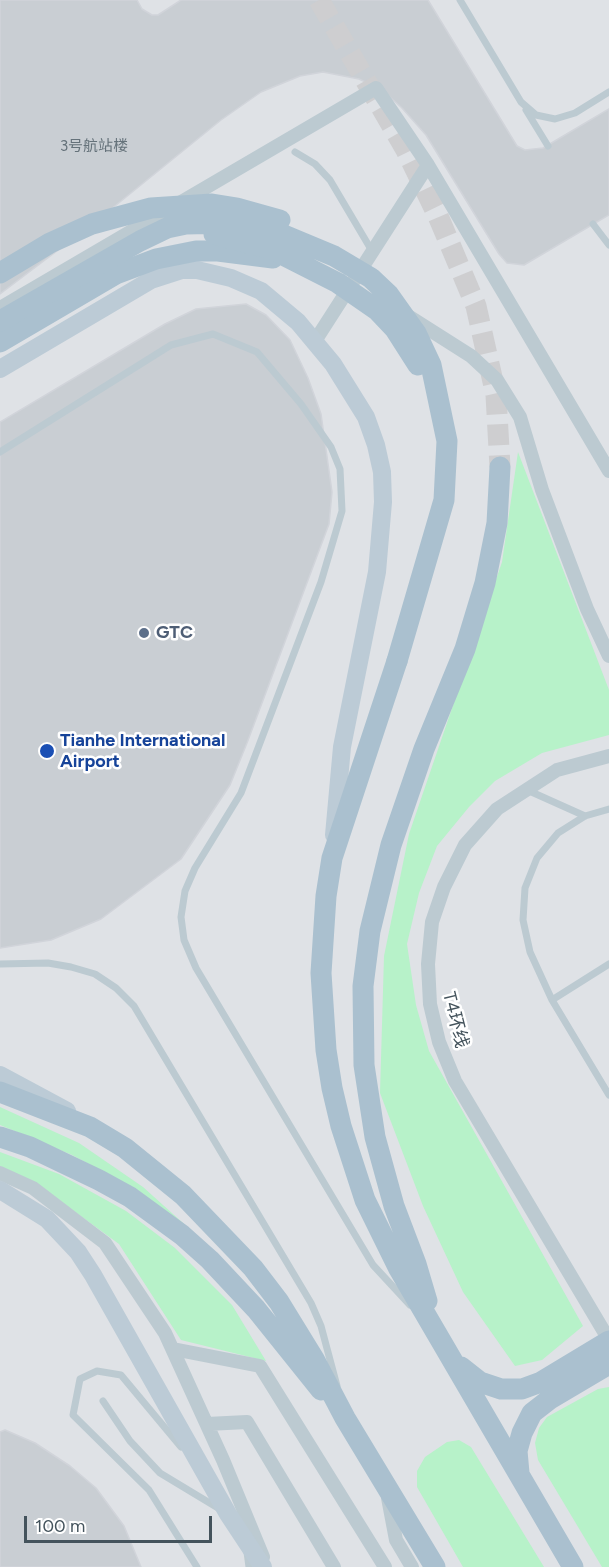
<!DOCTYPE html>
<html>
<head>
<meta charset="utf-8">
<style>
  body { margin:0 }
  #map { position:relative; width:609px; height:1567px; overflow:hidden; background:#f0eded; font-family:Figtree,sans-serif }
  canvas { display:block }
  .scale { position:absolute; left:24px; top:1516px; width:188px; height:27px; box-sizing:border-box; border:3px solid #44535c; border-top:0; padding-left:8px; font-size:18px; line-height:21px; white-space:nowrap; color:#44535c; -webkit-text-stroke:4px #fff; paint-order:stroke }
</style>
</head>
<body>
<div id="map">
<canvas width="609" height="1567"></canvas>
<div class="scale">100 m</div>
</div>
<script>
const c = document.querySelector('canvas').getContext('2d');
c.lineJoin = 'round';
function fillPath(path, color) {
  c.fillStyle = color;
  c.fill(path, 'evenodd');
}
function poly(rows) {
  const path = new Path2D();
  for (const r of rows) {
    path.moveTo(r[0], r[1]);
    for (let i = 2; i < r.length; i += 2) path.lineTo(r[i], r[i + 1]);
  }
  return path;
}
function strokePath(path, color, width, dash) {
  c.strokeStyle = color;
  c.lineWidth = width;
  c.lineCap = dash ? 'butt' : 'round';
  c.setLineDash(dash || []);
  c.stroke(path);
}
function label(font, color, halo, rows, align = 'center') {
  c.font = font + ' Figtree,"Noto Sans SC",sans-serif';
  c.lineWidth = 5;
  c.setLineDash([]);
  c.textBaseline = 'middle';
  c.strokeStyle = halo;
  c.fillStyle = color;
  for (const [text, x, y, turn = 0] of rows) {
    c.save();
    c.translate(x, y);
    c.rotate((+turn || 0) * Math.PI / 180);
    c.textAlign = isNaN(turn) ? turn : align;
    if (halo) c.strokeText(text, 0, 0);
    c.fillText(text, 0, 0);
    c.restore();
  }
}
const airport = poly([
  [0,0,609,0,609,1567,0,1567]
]);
const green = poly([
  [518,452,609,690,609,735,542,753,495,781,469,807,437,846,419,893,407,944,416,1005,429,1051,583,1326,542,1360,515,1366,463,1292,423,1206,380,1093,384,956,409,834,502,562],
  [0,1107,79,1143,143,1187,203,1241,139,1191,72,1155,0,1125],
  [0,1152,59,1174,126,1211,175,1248,232,1305,266,1361,181,1340,119,1244,37,1184,0,1166],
  [609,1387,609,1567,602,1567,538,1460,535,1443,539,1428,547,1417,598,1389],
  [459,1440,471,1447,544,1567,463,1567,417,1487,417,1471,425,1457,447,1442]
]);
const building = poly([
  [0,0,137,0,142,9,152,15,158,15,181,0,428,0,517,146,525,150,543,148,609,109,609,215,524,265,507,263,499,254,426,135,402,108,382,90,359,79,323,72,300,76,261,92,221,120,94,223,0,294,0,0],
  [246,304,266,315,290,340,308,378,321,414,332,492,329,524,247,743,230,785,181,859,101,919,51,940,0,948,0,422,165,324,196,309,246,304],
  [5,1430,35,1443,70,1466,96,1488,124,1526,141,1567,0,1567,0,1432,5,1430]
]);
const primaryTunnel = poly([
  [319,0,406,150,438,216,476,306,496,395,500,467]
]);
const lane = poly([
  [460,0,521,102,536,115,555,119,575,113,609,92],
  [526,110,548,146],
  [295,152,315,164,330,180,372,251],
  [593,224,609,245],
  [0,452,171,345,213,334,257,352,301,404,331,447,340,469,342,511,321,582,241,793,195,868,185,891,181,917,184,940,196,968,373,1265,410,1305],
  [527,790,585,816],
  [609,809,585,816,558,833,537,858,525,888,523,920,530,952,552,1000,609,1095],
  [0,964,48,963,71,967,95,974,116,988,134,1006,311,1303,321,1326,337,1386],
  [552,1000,609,964],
  [103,1401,130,1441,160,1473,218,1508],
  [181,1447,121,1375,97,1371,80,1379,73,1415,149,1490,197,1567],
  [247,1552,249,1567]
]);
const street = poly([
  [0,308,376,88,428,165,609,471],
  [408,316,471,356,497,380,520,417,542,490,587,609,609,656],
  [315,341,428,165],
  [609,756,557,770,497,809,465,845,444,887,432,922,428,964,430,1004,439,1042,455,1081,609,1340],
  [0,1173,33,1188,105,1243,165,1333,223,1460,263,1557],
  [173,1349,260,1366,385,1567],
  [207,1424,247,1422,334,1567],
  [388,1498,396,1540,412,1567]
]);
const secondary = poly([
  [0,369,151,280,182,270,197,270,231,278,261,291,298,322,333,364,366,417,376,445,382,472,383,502,377,572,342,747,334,835],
  [0,1075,67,1111],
  [0,1190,47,1219,78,1252,93,1275,228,1514,263,1567]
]);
const primary = poly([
  [0,342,116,274,156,259,196,251,218,251,273,258],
  [397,661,332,858,326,896,321,973,326,1050,332,1088,341,1126,365,1200,399,1269,573,1567],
  [0,1092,90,1127,125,1148,183,1195,253,1268,279,1302,314,1359,345,1418,435,1567],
  [0,1137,30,1147,99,1180,130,1197,182,1235,210,1260,256,1309,321,1390],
  [427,1301,416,1264,394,1206,375,1137,364,1065,363,986,370,931,391,845,424,749,465,649,485,583,497,523,500,467],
  [461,1367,480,1382,501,1389,522,1389,541,1382,609,1341],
  [519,1473,517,1451,522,1433,532,1413,550,1399,609,1364]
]);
const primaryBridge = poly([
  [214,234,271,249,338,283,377,310,395,329,418,365],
  [0,273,50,243,92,224,151,208,212,204,237,208,280,220],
  [0,321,140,241,167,228,186,224,230,223,274,231,334,256,371,278,389,295,416,333,431,365,447,441,444,500,397,661]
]);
const markers = [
  [144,633,6,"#5c6f8a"],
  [47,751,8,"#1a4fb4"]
];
const numberNames = [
  ["3号航站楼",94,147]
];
const serviceNames = [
  ["GTC",156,633]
];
const transitNames = [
  ["Tianhe International",60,741],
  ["Airport",60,762]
];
const streetNames = [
  ["T4环线",455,1020,76]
];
fillPath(airport, '#dfe2e6');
fillPath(green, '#b7f2c9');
fillPath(building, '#c9ced3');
strokePath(building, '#d1d4da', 1.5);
strokePath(primaryTunnel, '#ceced0', 21, [21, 10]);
strokePath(lane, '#bccad1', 7);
strokePath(street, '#bccad1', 14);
strokePath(secondary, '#bccbd6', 18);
strokePath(primary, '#aac0cf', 21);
strokePath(primaryBridge, '#aac0cf', 21);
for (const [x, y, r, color] of markers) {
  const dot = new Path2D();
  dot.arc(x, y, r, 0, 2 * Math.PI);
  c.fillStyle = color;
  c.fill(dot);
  strokePath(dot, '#fff', 2);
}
label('15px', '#65727a', null, numberNames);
label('bold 18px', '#4e5e75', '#fff', serviceNames, 'left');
label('bold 18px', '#164399', '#fff', transitNames, 'left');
label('18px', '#44535c', '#fff', streetNames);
</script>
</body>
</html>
